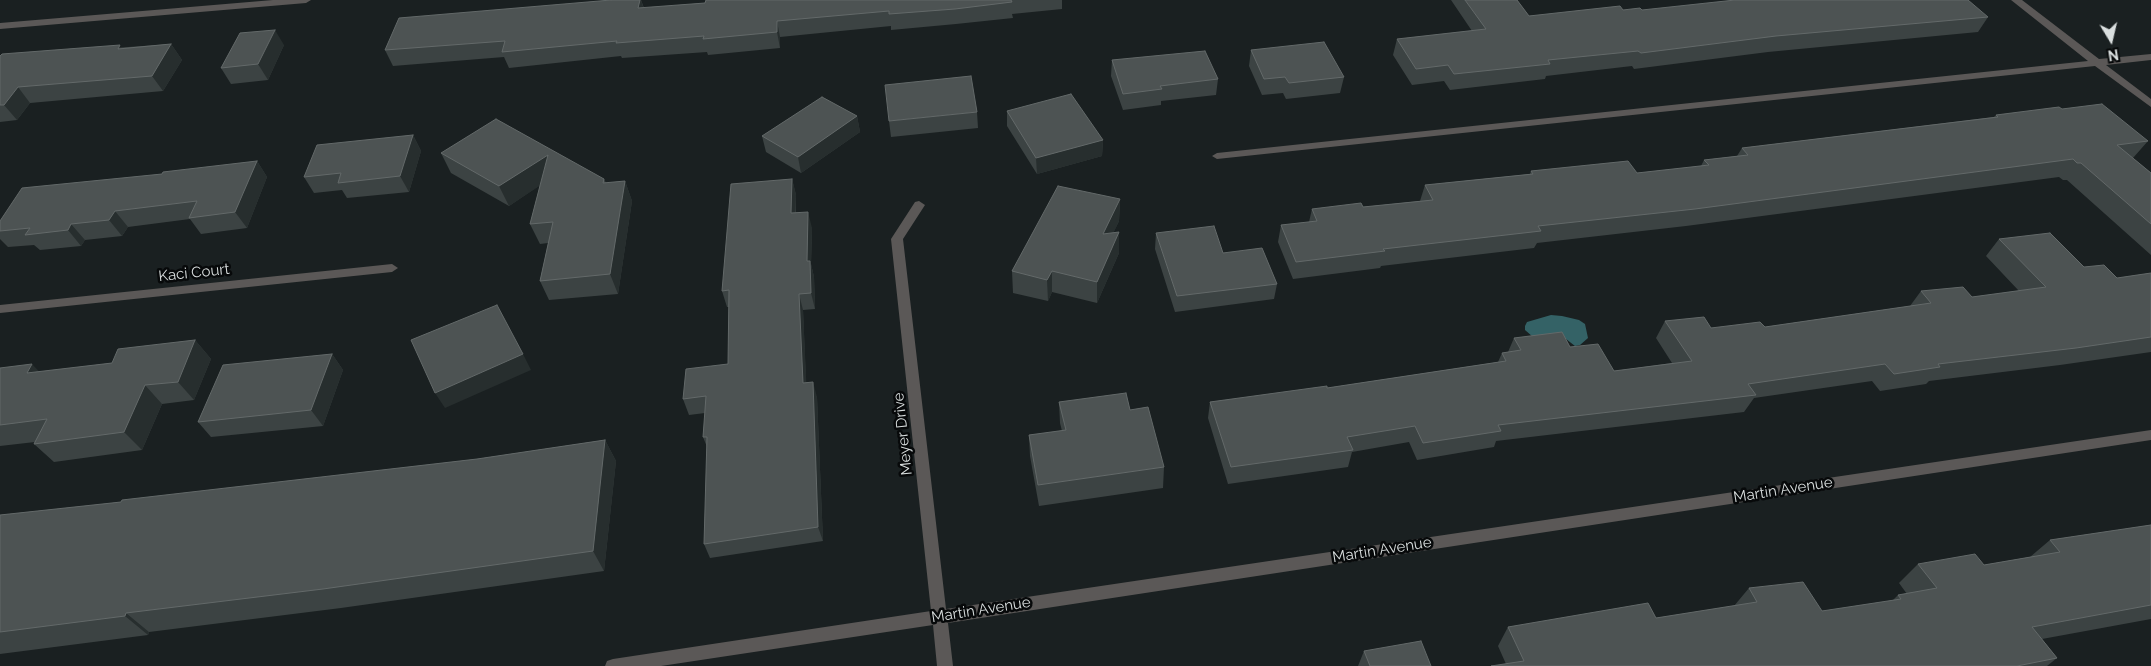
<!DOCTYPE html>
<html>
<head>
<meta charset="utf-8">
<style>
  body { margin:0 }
  #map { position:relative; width:2151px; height:666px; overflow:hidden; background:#1a2021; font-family:Raleway,sans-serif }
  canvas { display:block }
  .north { position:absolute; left:2086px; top:15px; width:50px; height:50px; -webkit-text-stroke:4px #07090a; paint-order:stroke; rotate:171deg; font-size:14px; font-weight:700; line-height:20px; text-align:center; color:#d9dede }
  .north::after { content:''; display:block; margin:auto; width:18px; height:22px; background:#d9dede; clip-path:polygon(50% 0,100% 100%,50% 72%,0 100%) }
</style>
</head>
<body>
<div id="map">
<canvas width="2151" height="666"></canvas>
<div class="north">N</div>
</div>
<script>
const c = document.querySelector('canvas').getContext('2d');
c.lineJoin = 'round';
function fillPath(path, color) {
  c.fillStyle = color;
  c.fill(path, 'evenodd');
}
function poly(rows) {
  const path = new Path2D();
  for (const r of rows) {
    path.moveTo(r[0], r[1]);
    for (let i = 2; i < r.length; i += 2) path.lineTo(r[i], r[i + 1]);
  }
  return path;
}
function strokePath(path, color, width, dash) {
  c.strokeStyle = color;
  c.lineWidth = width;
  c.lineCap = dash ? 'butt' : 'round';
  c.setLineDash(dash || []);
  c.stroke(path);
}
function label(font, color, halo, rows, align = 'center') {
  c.font = font + ' Raleway,sans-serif';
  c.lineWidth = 5;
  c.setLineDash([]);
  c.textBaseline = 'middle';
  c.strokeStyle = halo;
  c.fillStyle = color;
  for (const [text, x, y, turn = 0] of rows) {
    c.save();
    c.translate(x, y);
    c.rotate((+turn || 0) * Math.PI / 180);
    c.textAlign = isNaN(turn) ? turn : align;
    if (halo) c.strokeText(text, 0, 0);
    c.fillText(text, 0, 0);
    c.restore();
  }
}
const water = poly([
  [1551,315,1562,316,1579,320,1585,324,1588,338,1580,345,1575,346,1566,339,1533,337,1525,330,1525,326,1527,322]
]);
const minor = poly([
  [273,0,311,0,306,3,0,29,0,23,273,0],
  [2011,0,2022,0,2099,59,2151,54,2151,60,2106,65,2151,99,2151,107,2095,66,1217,159,1212,156,1217,153,2088,61,2011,0],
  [919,201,925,205,903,239,946,609,2151,430,2151,440,948,623,953,666,937,666,933,625,661,666,605,666,607,661,613,659,931,611,891,239,915,202,919,201],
  [392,264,398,268,392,272,0,313,0,305,392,264]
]);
const wall = poly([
  [641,0,644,8,705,3,706,0,1062,0,1062,9,1012,14,1013,18,956,24,891,30,891,26,780,37,780,48,708,55,707,52,622,58,621,56,509,68,504,57,393,66,385,50],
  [1451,0,1517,0,1529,16,1623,10,1988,17,1978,32,1768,52,1634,69,1632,66,1546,76,1545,79,1450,90,1444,81,1412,85,1393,55,1397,39,1472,31],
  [171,44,182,60,163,91,30,103,17,120,0,122,0,56],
  [284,45,268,80,231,84,221,68],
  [1251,50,1344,77,1340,93,1286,99,1283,93,1262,95,1249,66],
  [1112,60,1218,79,1216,95,1161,101,1161,105,1123,110,1111,76],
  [2062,109,2148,141,2133,158,2151,173,2151,255,2067,180,2063,180,2059,177,1686,226,1537,243,1534,248,1381,266,1380,268,1293,279,1278,242,1281,225,1309,222,1312,209,1363,207,1420,201,1425,185,1530,174,1531,171,1637,173,1701,166,1704,160,1737,156,1742,148,1994,117,1996,115],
  [1007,111,1103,140,1102,156,1037,174,1007,126],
  [977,112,978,128,891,137,889,121],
  [857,116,860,132,801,173,766,152,762,136],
  [413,135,421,151,409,192,347,198,342,190,314,193,304,177],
  [441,153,604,179,606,183,625,181,632,201,618,294,549,300,540,281,548,243,540,244,530,224,540,185,509,206,451,173],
  [257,161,267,177,247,228,201,234,190,219,128,227,122,236,85,240,81,246,40,250,34,245,8,247,0,239,0,221,162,174],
  [792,179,796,195,796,213,812,228,811,264,814,277,815,309,803,310,806,382,817,397,823,541,710,558,704,544,707,447,703,437,705,413,689,415,683,399,728,364,729,307,727,307,722,291],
  [1120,199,1119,221,1113,233,1119,232,1119,253,1097,303,1052,292,1048,301,1013,293,1012,271],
  [1156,233,1223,253,1277,284,1274,299,1175,312,1155,249],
  [1999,239,2117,278,2151,273,2151,352,2060,365,1929,381,1926,384,1880,391,1872,381,1754,398,1744,412,1496,441,1494,447,1417,460,1409,442,1352,452,1348,467,1228,484,1208,418,1210,402,1327,388,1498,362,1502,353,1508,352,1514,338,1570,347,1614,371,1672,363,1656,338,1665,321,1711,328,1765,327,1910,306,1921,291,1972,297,2019,291,1986,256],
  [195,340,211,359,194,400,162,404,142,450,54,462,34,444,35,442,0,446,0,368,39,372,112,363],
  [332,354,343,370,323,426,211,437,198,422],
  [1059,402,1130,410,1164,467,1163,488,1039,506,1030,456,1029,435,1062,431,1060,423],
  [605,440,616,461,604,571,341,608,149,632,148,635,0,654,0,515,121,502,477,459],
  [2151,525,2151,619,2042,639,2057,658,2047,666,1491,666,1506,664,1498,646,1508,627,1656,618,1734,606,1749,588,1822,611,1892,601,1898,595,1907,594,1899,583,1918,564,1984,565,2030,557,2050,540],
  [1364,651,1431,666,1358,666]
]);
const shadedWall = poly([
  [640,0,641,0,645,13,638,8],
  [777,21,780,37,780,48,777,32],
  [275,30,284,45,268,80,258,64],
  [171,44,182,60,163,91,152,76],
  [18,87,30,103,17,120,4,105],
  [857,116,860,132,801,173,798,157],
  [413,135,421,151,409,192,400,176],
  [1103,140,1102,156,1037,174,1036,158],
  [548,155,556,175,509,206,499,186],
  [257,161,267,177,247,228,235,212],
  [792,179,796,195,795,229,791,213],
  [625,181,632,201,618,294,610,274],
  [1120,199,1119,221,1103,255,1103,234],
  [115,211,128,227,122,236,109,220],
  [808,212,812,228,811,264,814,277,815,309,811,293,807,261],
  [71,224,85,240,81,246,68,230],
  [1119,232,1119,253,1097,303,1097,282],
  [1052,271,1052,292,1048,301,1047,280],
  [799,294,803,310,807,398,803,383],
  [195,340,211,359,194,400,178,382],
  [332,354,343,370,323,426,311,410],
  [523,354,531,370,445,408,435,393],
  [32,364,50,383,27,373],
  [813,382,817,397,823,541,818,527],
  [145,385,162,404,142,450,124,432],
  [605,440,616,461,604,571,593,551],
  [126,613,149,632,148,635,125,616]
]);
const building = poly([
  [611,0,640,0,638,8,705,3,706,0,1011,0,1012,2,955,9,889,14,889,11,777,21,777,32,703,39,704,36,616,43,617,41,502,52,505,41,385,50,399,18,611,0],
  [1465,0,1517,0,1529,16,1620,6,1623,10,1640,8,1642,10,1735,0,1968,0,1988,17,1776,36,1641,53,1638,51,1548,60,1550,64,1454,74,1448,65,1416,69,1397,39,1486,29,1465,0],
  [275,30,258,64,221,68,240,33,275,30],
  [1324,42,1344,77,1289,83,1285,77,1264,79,1251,50,1324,42],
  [171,44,152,76,18,87,4,105,0,105,0,56,2,54,120,45,118,49,171,44],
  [1205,51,1218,79,1160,86,1162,89,1123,94,1112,60,1205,51],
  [971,76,977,112,889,121,885,85,971,76],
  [1071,94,1103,140,1036,158,1007,111,1071,94],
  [822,97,857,116,798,157,762,136,822,97],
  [2102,104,2148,141,2117,145,2151,173,2151,224,2081,163,2077,163,2073,159,1695,209,1538,226,1541,231,1383,249,1385,251,1296,262,1281,225,1317,221,1312,209,1361,203,1363,207,1433,200,1425,185,1533,174,1531,171,1628,161,1637,173,1709,165,1704,160,1748,155,1742,148,1998,117,1996,115,2059,107,2062,109,2102,104],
  [496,119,604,179,603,183,625,181,610,274,540,281,553,222,530,224,548,155,499,186,441,153,496,119],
  [413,135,400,176,338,183,341,173,304,177,317,145,413,135],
  [257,161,235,212,189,218,197,201,115,211,109,220,71,224,68,230,25,235,30,228,0,231,0,221,22,188,162,174,163,172,257,161],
  [792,179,791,213,808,212,807,261,810,261,811,293,799,294,803,383,813,382,818,527,704,544,707,437,703,437,706,396,683,399,686,369,728,364,729,290,722,291,731,184,792,179],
  [1058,186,1120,199,1103,234,1119,232,1097,282,1052,271,1047,280,1012,271,1058,186],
  [1214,226,1223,253,1262,248,1277,284,1177,296,1156,233,1214,226],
  [2050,233,2084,267,2104,265,2117,278,2151,273,2151,337,2076,348,1938,364,1940,367,1894,374,1885,364,1748,384,1756,395,1498,425,1501,431,1423,443,1415,426,1347,437,1353,450,1231,467,1210,402,1327,386,1327,388,1506,361,1502,353,1521,350,1514,338,1562,332,1570,347,1598,344,1614,371,1692,361,1665,321,1704,317,1711,328,1760,322,1765,327,1931,303,1921,291,1963,287,1972,297,2046,287,1999,239,2050,233],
  [497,305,523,354,435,393,411,340,497,305],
  [195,340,178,382,145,385,124,432,34,444,47,419,0,425,0,368,32,364,27,373,112,363,118,349,195,340],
  [332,354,311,410,198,422,223,365,332,354],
  [1126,393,1130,410,1148,407,1164,467,1038,485,1029,435,1066,430,1059,402,1126,393],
  [605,440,593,551,323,589,126,613,125,616,0,632,0,515,121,502,122,500,477,459,605,440],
  [2151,525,2151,605,2032,627,2057,658,2017,666,1491,666,1524,661,1508,627,1648,603,1656,618,1757,602,1749,588,1803,582,1822,611,1901,599,1898,595,1937,588,1918,564,1975,554,1984,565,2060,552,2050,540,2151,525],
  [1421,641,1431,666,1370,666,1364,651,1421,641]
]);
const streetNames = [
  ["Kaci Court",194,273,-6],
  ["Meyer Drive",903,434,-96],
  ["Martin Avenue",1783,490,-9],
  ["Martin Avenue",1382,550,-9],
  ["Martin Avenue",981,610,-9]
];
fillPath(water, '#346266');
fillPath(minor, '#5b5857');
fillPath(wall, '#3c4343');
fillPath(shadedWall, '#272e2e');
fillPath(building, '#4d5353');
strokePath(building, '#636969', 1);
label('15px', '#d9dede', '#07090a', streetNames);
</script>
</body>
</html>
